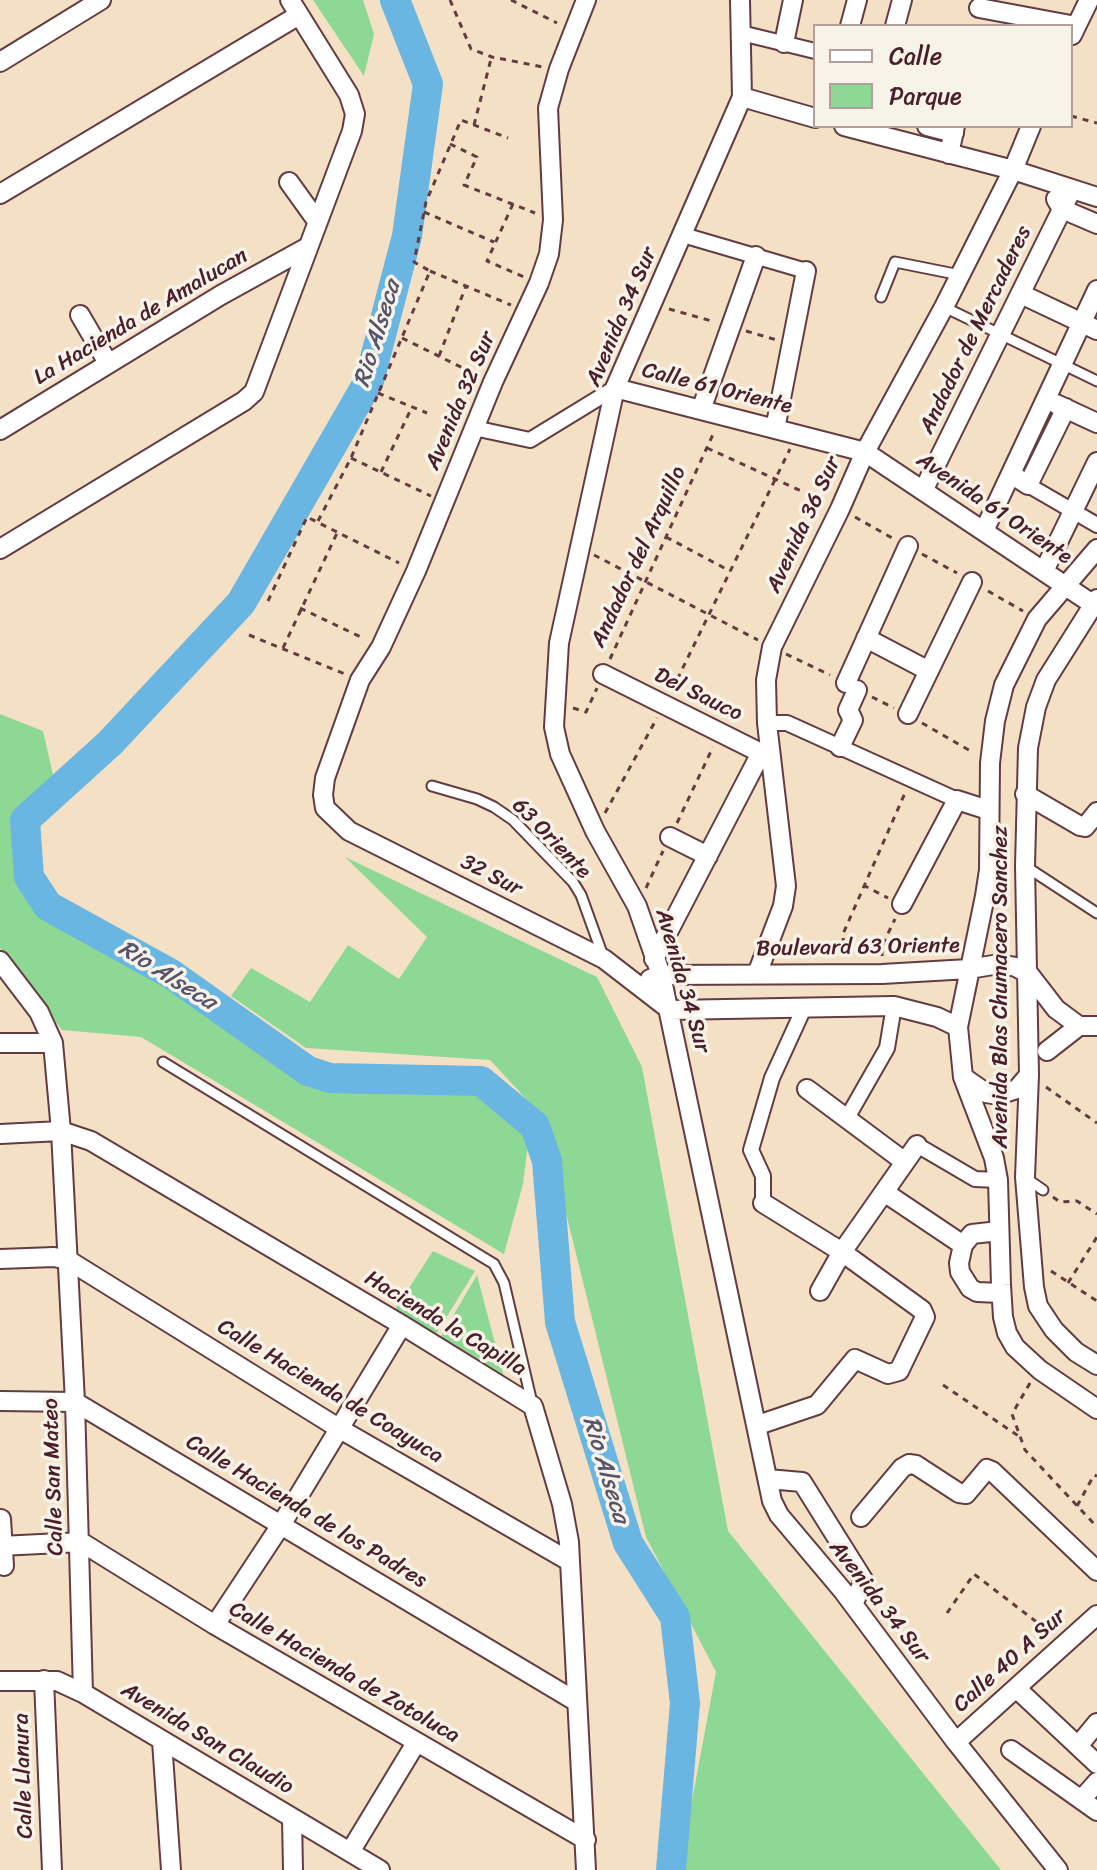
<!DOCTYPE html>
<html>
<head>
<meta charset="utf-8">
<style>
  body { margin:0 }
  #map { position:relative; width:1097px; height:1870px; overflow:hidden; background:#f3e0c5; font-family:Sriracha,sans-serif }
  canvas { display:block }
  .legend { position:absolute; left:813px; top:24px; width:260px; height:104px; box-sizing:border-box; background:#f7f3e8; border:2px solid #b29e9c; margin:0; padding:10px 14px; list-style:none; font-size:24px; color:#4a1f2b }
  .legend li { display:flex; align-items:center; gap:16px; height:40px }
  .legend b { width:40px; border:2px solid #b29e9c }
</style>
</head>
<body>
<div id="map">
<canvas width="1097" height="1870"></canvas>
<ul class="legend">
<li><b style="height:10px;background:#fff"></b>Calle</li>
<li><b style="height:22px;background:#8ed895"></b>Parque</li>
</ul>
</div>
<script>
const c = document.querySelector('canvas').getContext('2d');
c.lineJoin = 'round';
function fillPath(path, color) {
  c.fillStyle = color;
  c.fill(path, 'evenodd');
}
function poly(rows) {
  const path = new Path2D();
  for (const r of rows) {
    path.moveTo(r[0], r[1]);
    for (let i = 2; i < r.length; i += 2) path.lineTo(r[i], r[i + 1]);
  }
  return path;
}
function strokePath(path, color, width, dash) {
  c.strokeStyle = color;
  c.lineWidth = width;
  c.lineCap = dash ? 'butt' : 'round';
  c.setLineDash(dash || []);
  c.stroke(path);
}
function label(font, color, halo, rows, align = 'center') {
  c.font = font + ' Sriracha,sans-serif';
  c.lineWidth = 7;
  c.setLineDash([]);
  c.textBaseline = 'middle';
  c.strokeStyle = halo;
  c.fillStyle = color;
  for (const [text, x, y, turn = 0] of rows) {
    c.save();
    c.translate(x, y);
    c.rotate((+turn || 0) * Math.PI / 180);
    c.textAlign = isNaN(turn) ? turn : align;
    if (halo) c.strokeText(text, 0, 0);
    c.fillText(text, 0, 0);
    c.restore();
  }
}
const green = poly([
  [313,0,363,0,374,34,364,76],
  [0,714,43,731,54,779,19,814,30,900,308,1080,484,1094,529,1136,523,1184,504,1254,141,1037,62,1030,0,948],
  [345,857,597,977,642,1067,728,1531,1001,1870,679,1870,716,1672,646,1537,542,1116,490,1060,306,1048,231,996,251,968,310,1002,348,945,399,979,427,937],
  [433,1251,475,1271,433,1339,392,1314],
  [477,1275,505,1381,437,1343]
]);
const river = poly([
  [395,0,428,84,407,236,369,381,241,603,110,743,25,820,29,877,48,906,171,974,308,1071,330,1078,481,1081,535,1126,547,1161,560,1322,628,1543,675,1617,685,1703,671,1870]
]);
const path = poly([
  [450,0,471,49,492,57,543,67],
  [511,0,557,23],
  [1071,116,1097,123],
  [474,125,491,59],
  [450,144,477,157,464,185,535,213],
  [513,204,487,261,524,277],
  [424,212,494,242],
  [430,271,511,305],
  [669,309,715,322],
  [746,331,777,340],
  [402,338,477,375],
  [439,356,466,286],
  [378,393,427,413],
  [707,448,823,501],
  [351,458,431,496],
  [381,472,412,407],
  [855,517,894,539],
  [318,521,351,458,430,271,414,262,426,202,461,120,508,138],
  [666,537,730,571],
  [922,554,957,573],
  [594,555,758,640],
  [988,591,1023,611],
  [268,601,307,517,399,563],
  [300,608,365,639],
  [249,635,345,674],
  [283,648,338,531],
  [786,654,830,675],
  [610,659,715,430],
  [672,690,790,449],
  [872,697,894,708],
  [573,708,586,712,597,688],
  [922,723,974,753],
  [605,813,657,718],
  [677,823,713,747],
  [863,885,888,898],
  [646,888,663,851],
  [844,956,843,934,905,793],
  [882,956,882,946,895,919],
  [1046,1087,1097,1123],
  [1053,1197,1060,1202,1077,1201,1097,1214],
  [1051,1271,1097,1301],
  [1068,1283,1097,1237],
  [1030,1383,1012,1414,1025,1450,1097,1527],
  [943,1385,1020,1437],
  [1077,1506,1094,1475,1097,1476],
  [947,1613,974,1574,1051,1633]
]);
const service = poly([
  [881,297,895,262,960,275],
  [944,307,1097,381],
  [432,786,477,799,494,807,513,820,573,882,581,895,603,956],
  [1025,866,1097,913],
  [163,1062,494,1264,504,1283,532,1403],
  [1027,1179,1043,1190]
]);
const pedestrian = poly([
  [741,33,815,51],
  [683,235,806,271],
  [474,428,530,440,615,388],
  [1028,485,1097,525],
  [767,723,787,723,957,800],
  [847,1118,887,1048,894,1006],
  [917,1145,975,1179,998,1180],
  [763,1203,763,1176,751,1150,772,1078,804,1008]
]);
const minor = poly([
  [586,0,559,69,548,108,553,220,549,254,539,283,493,382,416,571,381,647,360,680,325,778,323,795,325,808,349,831,604,959,670,1010],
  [740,0,742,97,615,388,559,643,554,727,560,754,595,831,637,906,661,975,772,1501,779,1515,843,1591,956,1742,1058,1870],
  [979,8,1076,26],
  [850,26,857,0],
  [895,26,902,0],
  [1072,35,1089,0],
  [784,43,793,0],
  [0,62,101,0],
  [742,97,815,118],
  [844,126,1013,170,1097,197],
  [927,126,954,133],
  [949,154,955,126],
  [289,182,317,221],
  [0,194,299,15],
  [1056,199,1062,209,1097,224],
  [1021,294,1097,330],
  [80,315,108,363],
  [615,388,865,452,1097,607],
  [1056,404,1097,423],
  [701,410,756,256],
  [775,429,806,271],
  [0,430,221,295,308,247],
  [1011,474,1028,485,1066,408],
  [923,491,1072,189],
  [984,531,1097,290],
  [0,549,244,401,254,392,352,131,355,114,349,95,290,0],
  [1097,549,1037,619,1004,685,995,721,990,763,989,870,985,896,958,1027,963,1077,994,1158,998,1180,1001,1285,1003,1317,1007,1333,1015,1347,1040,1370,1097,1409],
  [1044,571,1097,462],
  [1097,599,1046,680,1036,707,1028,748,1025,866,1029,1075,1025,1177,1034,1287,1038,1306,1054,1330,1076,1352,1097,1365],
  [866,638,929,671],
  [603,674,769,757],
  [846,683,908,546],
  [908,714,972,582],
  [840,747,853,720,848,710,857,690],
  [1025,794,1080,826,1085,827,1097,812],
  [670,837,708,856],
  [902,904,957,800,988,810],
  [654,959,761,753],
  [0,961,39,1012,53,1043,61,1131,75,1402,83,1693],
  [757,974,783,906,786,886,767,723,766,680,772,647,840,509,865,452,944,307,1013,170,1031,126],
  [650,979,661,975,882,974,969,969,999,964,1016,967,1029,974,1056,1009,1079,1026,1097,1026],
  [670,1010,894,1006,937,1017,958,1027],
  [0,1043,53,1043],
  [1047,1051,1079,1026],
  [963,1077,986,1093,998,1095,1017,1089,1029,1075],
  [807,1089,905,1162],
  [0,1134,61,1131,91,1141,402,1325,533,1406,562,1504,569,1542,586,1870],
  [884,1192,963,1245],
  [999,1231,972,1234,963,1245,959,1263,960,1272,970,1288,977,1292,1001,1293],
  [0,1259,54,1257,68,1260,340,1429,569,1561],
  [820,1291,842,1252,917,1145],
  [0,1401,75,1402,577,1702],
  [758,1425,817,1405,855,1359,888,1374,899,1371,925,1317,922,1310,842,1252,763,1203],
  [768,1479,802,1482,864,1581,853,1604],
  [861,1517,902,1468,909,1464,916,1465,959,1493,966,1494,987,1469,992,1471,1097,1571],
  [1,1519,4,1566],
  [0,1546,81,1542,215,1625,586,1840],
  [215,1625,281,1525,402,1325],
  [44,1680,52,1870],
  [0,1681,57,1681,83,1693,380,1870],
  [1016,1688,1097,1764],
  [162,1741,171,1870],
  [956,1742,1097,1615],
  [1078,1746,1097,1723],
  [1011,1750,1097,1811],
  [1082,1799,1097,1782],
  [292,1818,293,1870],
  [350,1852,416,1743]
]);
const streetNames = [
  ["La Hacienda de Amalucan",141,317,-31],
  ["Avenida 34 Sur",622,317,-67],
  ["Andador de Mercaderes",976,330,-64],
  ["Calle 61 Oriente",717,389,14],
  ["Avenida 32 Sur",461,401,-67],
  ["Avenida 61 Oriente",994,509,34],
  ["Avenida 36 Sur",804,525,-65],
  ["Andador del Arquillo",639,557,-65],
  ["Del Sauco",698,695,26],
  ["63 Oriente",551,839,46],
  ["32 Sur",491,876,27],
  ["Boulevard 63 Oriente",858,948,-1],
  ["Avenida 34 Sur",682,981,74],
  ["Avenida Blas Chumacero Sanchez",1001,987,-90],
  ["Hacienda la Capilla",445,1324,31],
  ["Calle Hacienda de Coayuca",330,1392,31],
  ["Calle San Mateo",54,1477,-92],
  ["Calle Hacienda de los Padres",306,1512,31],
  ["Avenida 34 Sur",879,1602,52],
  ["Calle 40 A Sur",1010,1661,-42],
  ["Calle Hacienda de Zotoluca",344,1673,30],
  ["Avenida San Claudio",207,1739,31],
  ["Calle Llanura",24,1776,-92]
];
const waterNames = [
  ["Rio Alseca",378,334,-73],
  ["Rio Alseca",167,976,32],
  ["Rio Alseca",605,1470,73]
];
fillPath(green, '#8ed895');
strokePath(river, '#69b6e3', 30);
strokePath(service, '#633c42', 13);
strokePath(pedestrian, '#633c42', 18);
strokePath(minor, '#633c42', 22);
strokePath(path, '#633c42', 3, [6, 6]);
strokePath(service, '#fff', 9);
strokePath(pedestrian, '#fff', 14);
strokePath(minor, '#fff', 18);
label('22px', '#4a1f2b', '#f7f3e8', streetNames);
label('italic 24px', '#55546b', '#f7f3e8', waterNames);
</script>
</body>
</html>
